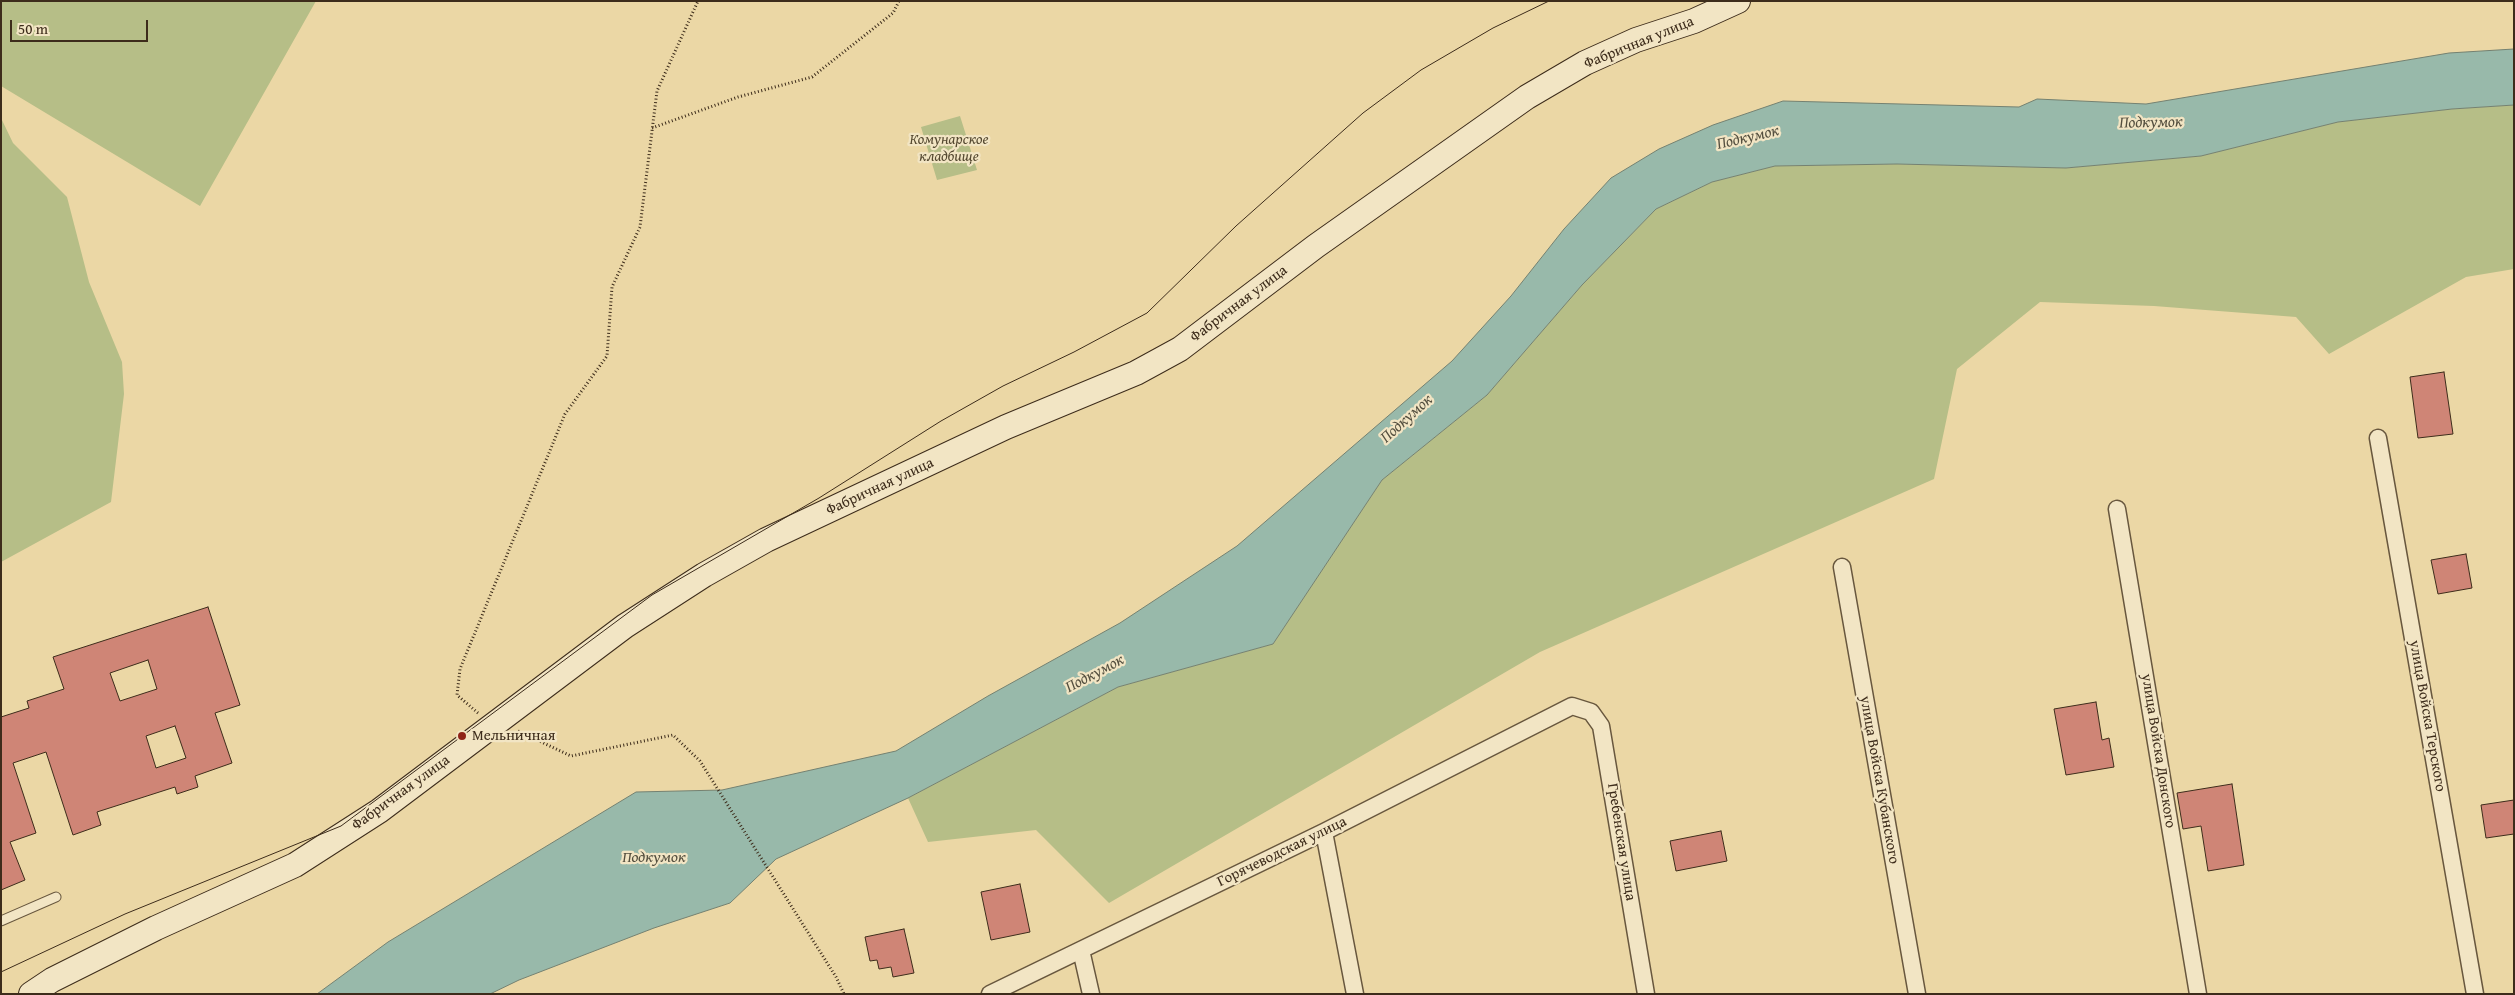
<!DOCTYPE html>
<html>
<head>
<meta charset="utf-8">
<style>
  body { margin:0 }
  #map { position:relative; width:2515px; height:995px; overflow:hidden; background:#ebd7a5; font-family:"Gentium Book Plus",serif }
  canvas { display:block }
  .frame { position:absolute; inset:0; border:2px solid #3d2c1b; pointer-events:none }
  .scale { position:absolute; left:10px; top:20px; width:138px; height:22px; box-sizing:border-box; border:2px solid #3d2c1b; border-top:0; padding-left:6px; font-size:15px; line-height:18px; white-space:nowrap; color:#3d2c1b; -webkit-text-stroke:4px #f2e5c4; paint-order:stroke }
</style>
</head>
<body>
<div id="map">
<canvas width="2515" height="995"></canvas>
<div class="frame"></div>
<div class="scale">50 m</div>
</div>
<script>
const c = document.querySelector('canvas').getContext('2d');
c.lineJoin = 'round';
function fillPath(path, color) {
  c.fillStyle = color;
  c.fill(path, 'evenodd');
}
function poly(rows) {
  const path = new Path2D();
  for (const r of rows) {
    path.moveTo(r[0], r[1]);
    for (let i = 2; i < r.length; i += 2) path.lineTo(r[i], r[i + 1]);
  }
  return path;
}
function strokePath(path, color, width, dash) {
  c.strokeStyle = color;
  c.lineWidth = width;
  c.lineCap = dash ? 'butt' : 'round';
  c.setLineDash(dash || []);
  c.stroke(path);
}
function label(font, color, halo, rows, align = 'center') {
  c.font = font + ' "Gentium Book Plus",serif';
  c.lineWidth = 4.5;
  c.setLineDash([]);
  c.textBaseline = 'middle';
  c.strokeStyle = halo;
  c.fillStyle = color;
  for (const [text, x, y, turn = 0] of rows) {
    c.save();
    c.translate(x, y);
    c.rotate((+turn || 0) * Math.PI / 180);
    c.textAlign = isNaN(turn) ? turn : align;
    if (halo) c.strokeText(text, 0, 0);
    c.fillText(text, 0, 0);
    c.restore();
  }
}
const green = poly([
  [1,1,316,1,200,206,1,86],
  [2514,105,2514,269,2466,277,2329,354,2296,317,2154,306,2040,302,1957,369,1934,479,1540,652,1109,903,1036,830,928,842,908,798,1118,687,1273,644,1382,480,1487,395,1582,285,1656,209,1712,182,1775,166,1897,164,2066,168,2201,156,2338,122,2452,109],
  [960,116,977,170,937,180,921,127],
  [1,118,13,143,67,197,89,282,122,362,124,394,111,502,1,562]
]);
const water = poly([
  [2514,49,2514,105,2452,109,2338,122,2201,156,2066,168,1897,164,1775,166,1712,182,1656,209,1582,285,1487,395,1382,480,1273,644,1118,687,908,798,776,859,730,903,654,928,519,980,490,994,317,994,388,942,636,792,722,790,896,751,988,696,1120,623,1237,546,1452,361,1511,296,1564,229,1611,178,1659,149,1713,125,1783,101,2019,107,2037,99,2146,104,2449,53,2514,49]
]);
const building = poly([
  [2444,372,2453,434,2418,438,2410,377,2444,372],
  [2466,554,2472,588,2438,594,2431,560,2466,554],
  [208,607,240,705,215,713,232,763,195,776,198,787,177,794,175,787,97,812,101,825,73,835,46,752,13,763,36,833,10,842,25,880,1,890,1,717,29,708,27,701,64,689,53,657,208,607],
  [148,660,157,689,120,701,110,673,148,660],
  [175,726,186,758,156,768,146,736,175,726],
  [2096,702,2102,740,2109,738,2114,767,2066,775,2054,709,2096,702],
  [2232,784,2244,865,2208,871,2201,826,2183,829,2177,793,2232,784],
  [2514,800,2514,834,2486,838,2481,805,2514,800],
  [1721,831,1727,861,1676,871,1670,841,1721,831],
  [1020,884,1030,932,991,940,981,892,1020,884],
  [904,929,914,973,893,977,891,967,879,969,877,960,870,961,865,937,904,929]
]);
const path = poly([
  [652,128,738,97,812,77,893,13,899,1],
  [478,713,457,695,460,669,565,414,607,356,612,287,640,227,657,91,698,1],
  [518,731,571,756,673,735,700,761,836,977,844,994]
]);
const lane = poly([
  [1,921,56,897]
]);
const street = poly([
  [2378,438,2475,994],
  [2117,509,2198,994],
  [1842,567,1917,994],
  [1324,832,1355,994],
  [1081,950,1091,994],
  [990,994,1324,832,1572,706,1591,712,1601,726,1646,994]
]);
const secondary = poly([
  [31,994,52,980,156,928,295,865,379,811,625,626,704,575,766,540,1006,427,1136,373,1180,349,1316,246,1527,97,1585,63,1636,40,1694,21,1738,1]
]);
const tram = poly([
  [1,972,125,914,341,826,652,595,819,498,941,421,1003,386,1074,352,1147,313,1236,226,1363,113,1421,70,1493,28,1549,1]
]);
const markers = [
  [462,736,5,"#8f2418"]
];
const streetNames = [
  ["Фабричная улица",1639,43,-22],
  ["Фабричная улица",1239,304,-37],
  ["Фабричная улица",880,487,-25],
  ["улица Войска Терского",2427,716,80],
  ["улица Войска Донского",2158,751,81],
  ["улица Войска Кубанского",1879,780,80],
  ["Фабричная улица",401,793,-36],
  ["Гребенская улица",1621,842,81],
  ["Горячеводская улица",1282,852,-26]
];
const parkNames = [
  ["Комунарское",949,140],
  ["кладбище",949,157]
];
const poiNames = [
  ["Мельничная",472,736]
];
const waterNames = [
  ["Подкумок",2151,123,-1],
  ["Подкумок",1748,138,-13],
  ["Подкумок",1407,419,-42],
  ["Подкумок",1095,674,-28],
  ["Подкумок",654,858]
];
fillPath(green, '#b6be87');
fillPath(water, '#98b9aa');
strokePath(water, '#748171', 1);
fillPath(building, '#cf8576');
strokePath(building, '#3d2c1b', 1);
strokePath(lane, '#68573e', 11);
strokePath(street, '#68573e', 19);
strokePath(secondary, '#3d2c1b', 26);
strokePath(path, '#3d2c1b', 3, [1, 2.5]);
strokePath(lane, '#f2e5c4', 9);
strokePath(street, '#f2e5c4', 16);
strokePath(secondary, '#f2e5c4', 24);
strokePath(tram, '#3d2c1b', 1);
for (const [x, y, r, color] of markers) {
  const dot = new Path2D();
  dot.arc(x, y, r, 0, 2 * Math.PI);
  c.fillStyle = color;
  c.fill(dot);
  strokePath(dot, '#f2e5c4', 2);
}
label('15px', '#3d2c1b', '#f2e5c4', streetNames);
label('italic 15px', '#554931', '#f2e5c4', parkNames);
label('15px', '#3d2c1b', '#f2e5c4', poiNames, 'left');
label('italic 16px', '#544f3f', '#f2e5c4', waterNames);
</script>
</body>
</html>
